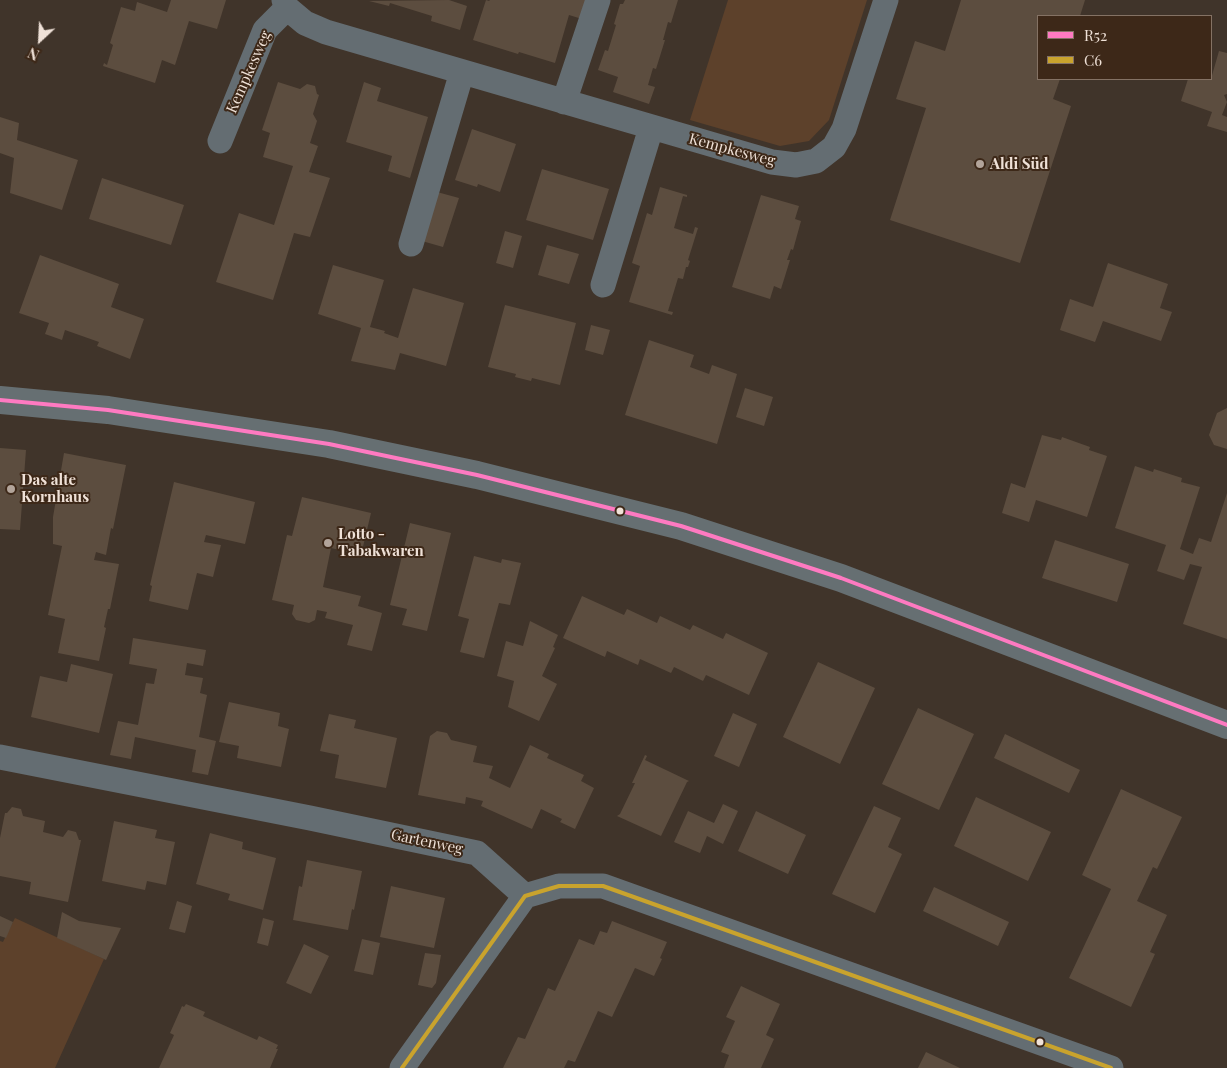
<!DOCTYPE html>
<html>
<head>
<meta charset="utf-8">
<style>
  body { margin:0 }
  #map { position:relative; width:1227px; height:1068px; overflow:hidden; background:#40342a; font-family:"Playfair Display",serif }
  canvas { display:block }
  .legend { position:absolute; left:1037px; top:15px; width:175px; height:65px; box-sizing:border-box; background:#3d2818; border:1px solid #847264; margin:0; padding:6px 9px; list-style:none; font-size:15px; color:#efe1d7 }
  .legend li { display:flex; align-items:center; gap:10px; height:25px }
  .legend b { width:25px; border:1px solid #847264 }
  .north { position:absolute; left:15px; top:15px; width:50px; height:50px; -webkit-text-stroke:4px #3d2818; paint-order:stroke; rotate:205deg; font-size:14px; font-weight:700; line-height:20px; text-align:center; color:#efe1d7 }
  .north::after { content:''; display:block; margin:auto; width:18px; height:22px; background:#efe1d7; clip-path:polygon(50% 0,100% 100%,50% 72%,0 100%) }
</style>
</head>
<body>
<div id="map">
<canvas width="1227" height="1068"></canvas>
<ul class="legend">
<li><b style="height:6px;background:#fe7ac1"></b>R52</li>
<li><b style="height:6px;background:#c9a32d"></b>C6</li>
</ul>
<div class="north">N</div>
</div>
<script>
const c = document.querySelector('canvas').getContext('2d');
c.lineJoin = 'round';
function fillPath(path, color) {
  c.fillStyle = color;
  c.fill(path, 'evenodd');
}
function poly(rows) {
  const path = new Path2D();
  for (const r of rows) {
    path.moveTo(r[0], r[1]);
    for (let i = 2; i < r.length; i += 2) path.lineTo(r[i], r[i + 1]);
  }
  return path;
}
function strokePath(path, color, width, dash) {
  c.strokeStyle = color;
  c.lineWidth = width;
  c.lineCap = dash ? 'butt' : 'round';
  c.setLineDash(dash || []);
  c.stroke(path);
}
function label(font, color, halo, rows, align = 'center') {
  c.font = font + ' "Playfair Display",serif';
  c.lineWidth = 4;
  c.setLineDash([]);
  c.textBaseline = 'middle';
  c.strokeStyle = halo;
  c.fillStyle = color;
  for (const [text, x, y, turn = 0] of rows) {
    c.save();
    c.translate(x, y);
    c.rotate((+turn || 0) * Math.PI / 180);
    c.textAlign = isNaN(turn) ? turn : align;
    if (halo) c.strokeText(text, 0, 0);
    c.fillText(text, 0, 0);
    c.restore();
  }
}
const green = poly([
  [728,0,867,0,829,120,809,141,780,146,690,120],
  [15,918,104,959,55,1068,0,1068,0,941,3,942]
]);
const building = poly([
  [171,0,226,0,217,29,189,21,175,65,162,60,155,83,103,66,104,63,107,65,113,45,110,43,121,7,135,11,137,2,167,12],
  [449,0,467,6,460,30,431,21,432,16,390,3,389,6,369,1],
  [486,0,489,1,490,0,588,0,582,19,569,15,555,63,519,52,518,54,473,40],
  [625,0,678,0,671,23,668,22,663,40,665,40,656,69,653,68,648,85,655,87,649,104,613,92,618,77,598,70,605,50,608,51,616,25,614,24,620,4,623,4],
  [961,0,1085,0,1080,16,1038,16,1038,79,1060,79,1053,99,1071,106,1020,263,890,220,926,108,896,99,915,41,945,51],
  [1219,51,1227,53,1227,94,1224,95,1227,102,1222,115,1227,117,1227,132,1207,126,1212,112,1181,101,1188,79,1211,79],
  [278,82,300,89,307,84,315,86,317,94,319,95,313,114,317,121,310,143,318,146,309,172,330,178,310,237,294,233,273,300,216,282,239,213,274,225,293,166,263,157,270,133,262,130],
  [364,82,381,88,377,101,428,117,410,178,388,171,392,156,346,142],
  [0,117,19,123,17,140,78,160,62,210,10,193,14,158,0,153],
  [472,129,516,144,500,192,478,184,477,187,455,180],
  [542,169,609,189,593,240,526,220],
  [102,178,184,205,171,245,89,219],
  [660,187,687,195,687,197,683,196,674,228,693,234,695,227,698,228,688,260,690,261,688,267,686,267,683,279,678,278,668,311,673,312,672,315,629,302,640,266,632,263,647,213,652,215],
  [437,192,459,198,443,247,422,241],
  [761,195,799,206,795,219,801,221,793,250,791,249,787,260,790,260,781,289,774,286,770,299,732,287],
  [505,231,522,236,513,268,496,263],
  [547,245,579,254,569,284,538,275],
  [40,255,119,284,111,307,144,319,130,359,97,346,99,342,65,330,62,340,45,334,49,323,19,313],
  [1108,263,1168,284,1160,308,1172,312,1161,341,1103,321,1095,342,1060,330,1070,299,1093,307],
  [333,265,384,280,370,327,385,331,384,333,398,338,413,288,464,303,446,366,400,353,395,370,351,361,361,328,318,314],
  [505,305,576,323,560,385,532,378,531,381,515,377,516,374,488,367],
  [591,325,610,330,603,355,585,350],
  [649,340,694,355,690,367,709,374,712,365,737,374,717,444,625,415],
  [745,388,773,397,764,426,736,417],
  [1227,408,1227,449,1214,445,1209,435,1217,413],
  [1042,435,1061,440,1062,437,1090,447,1089,450,1107,456,1087,517,1036,500,1029,522,1002,513,1011,483,1025,488],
  [0,448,26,450,20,530,0,529],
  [64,453,126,465,113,529,111,528,106,555,96,552,94,560,119,564,110,609,108,609,104,627,106,628,99,661,58,653,65,619,48,615,62,546,53,544,53,517],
  [1135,466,1153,472,1154,469,1182,478,1181,482,1200,487,1180,549,1193,554,1199,538,1211,542,1227,493,1227,639,1183,624,1202,567,1190,564,1184,580,1157,571,1166,545,1115,528],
  [174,482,255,502,245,544,206,535,204,542,221,545,213,577,197,573,188,610,149,601,152,586,150,585],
  [302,497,371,513,361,555,331,548,323,587,361,596,358,606,382,613,372,651,347,645,353,625,325,618,327,612,317,610,315,620,309,623,296,620,292,614,294,605,272,600,287,535,292,536],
  [410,523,451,533,427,631,402,625,407,609,390,605],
  [1055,540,1129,564,1117,602,1042,578],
  [474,556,501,563,502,559,521,563,510,605,499,603,484,658,460,652,469,619,458,616],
  [582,596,624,615,627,609,657,623,660,616,690,630,693,625,723,639,726,633,768,653,749,695,706,675,703,681,674,667,671,673,640,659,638,665,607,651,605,657,563,638],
  [530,621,558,635,553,647,555,648,542,676,557,684,539,721,508,707,514,681,497,676,506,641,523,646],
  [133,638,206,650,203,666,187,663,185,675,203,678,200,693,207,695,199,737,216,741,208,775,192,772,196,750,135,737,131,759,110,755,118,721,138,725,146,683,154,684,157,669,129,664],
  [818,662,875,688,840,764,783,737],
  [71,664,113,674,99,733,31,717,40,676,67,682],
  [229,702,280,713,278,726,289,729,281,767,237,758,239,746,219,742],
  [918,708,974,734,939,810,882,784],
  [733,713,757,724,739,767,714,756],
  [329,714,356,720,354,728,397,738,386,788,335,778,339,755,320,751],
  [437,731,447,733,451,740,477,746,473,762,493,766,489,778,510,788,530,745,549,754,547,758,584,775,581,781,594,788,575,829,560,822,562,819,541,809,532,829,481,806,483,801,466,797,465,804,418,795,430,736],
  [1005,734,1080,770,1069,793,994,758],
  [645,755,647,756,645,760,689,781,687,782,661,836,617,816,620,814,635,783,632,783],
  [1121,789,1182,817,1157,869,1153,867,1137,901,1167,915,1150,952,1155,954,1131,1007,1069,978,1111,889,1082,875],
  [976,797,1051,832,1028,881,954,846],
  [723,804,738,811,723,844,707,836,700,853,674,842,688,811,714,823],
  [874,806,901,818,888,847,902,854,875,913,832,894],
  [12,807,21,809,23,816,45,821,43,832,63,837,68,830,76,832,79,840,81,840,68,902,29,894,31,882,0,876,0,838,5,813,7,813],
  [756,811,806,835,788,874,738,851],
  [114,821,157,830,155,838,175,842,166,885,147,881,145,890,102,881],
  [210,833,243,842,242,849,276,858,263,910,228,900,230,894,196,884],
  [307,860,362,871,354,910,352,909,348,930,293,920,299,886,302,887],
  [391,886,445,898,434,948,380,937],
  [934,887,1009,922,998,946,923,911],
  [177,901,192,906,185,933,169,929],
  [62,912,79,921,121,928,106,960,57,938],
  [0,916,13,922,6,938,0,936],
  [263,918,274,921,268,946,257,943],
  [612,921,667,942,660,958,662,959,654,976,635,968,612,1017,598,1011,575,1062,568,1060,564,1068,503,1068,518,1037,525,1039,548,988,555,991,579,939,594,945,600,931,607,933],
  [362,939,380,943,373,975,354,971],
  [304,944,329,956,311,994,286,983],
  [425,953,441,955,436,983,432,988,418,985],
  [741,986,780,1004,766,1035,774,1039,761,1068,724,1068,729,1055,721,1052,735,1021,726,1017],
  [186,1004,205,1012,203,1016,257,1040,259,1036,278,1045,276,1049,278,1049,270,1068,159,1068,174,1035,170,1033,182,1006,184,1007],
  [926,1052,960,1068,918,1068]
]);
const minor = poly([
  [284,0,287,8,305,23,326,32,772,162,796,165,816,161,834,147,844,129,886,0],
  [564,102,598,0],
  [220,141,265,30,287,8],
  [411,244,462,72],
  [603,285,651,128],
  [0,757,310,818,477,853,525,896],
  [525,896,559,886,603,886,1111,1068],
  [402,1068,525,896]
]);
const secondary = poly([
  [0,400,108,410,329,444,477,475,681,526,841,578,1227,725]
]);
const bus1 = poly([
  [0,400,108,410,329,444,477,475,681,526,841,578,1227,725]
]);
const bus2 = poly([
  [525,896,559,886,603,886,1111,1068],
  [402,1068,525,896]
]);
const markers = [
  [980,164,5,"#b2a49a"],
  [11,489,5,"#b2a49a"],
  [620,511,4.5,"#efe1d7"],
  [328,543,5,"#b2a49a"],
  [1040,1042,4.5,"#efe1d7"]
];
const streetNames = [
  ["Kempkesweg",249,72,-66],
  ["Kempkesweg",732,150,15],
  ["Gartenweg",427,842,12]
];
const poiNames = [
  ["Aldi Süd",990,164],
  ["Das alte",21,480],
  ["Kornhaus",21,497],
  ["Lotto -",338,534],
  ["Tabakwaren",338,551]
];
fillPath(green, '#5d412b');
fillPath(building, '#5c4d3f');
strokePath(minor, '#646d72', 25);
strokePath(secondary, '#666f72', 28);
strokePath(bus1, '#fe7ac1', 4);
strokePath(bus2, '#c9a32d', 4);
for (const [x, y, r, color] of markers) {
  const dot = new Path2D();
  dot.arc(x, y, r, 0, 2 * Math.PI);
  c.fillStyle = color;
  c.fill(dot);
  strokePath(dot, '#3d2818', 2);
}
label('15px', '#efe1d7', '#3d2818', streetNames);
label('bold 15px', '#efe1d7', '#3d2818', poiNames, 'left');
</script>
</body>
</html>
